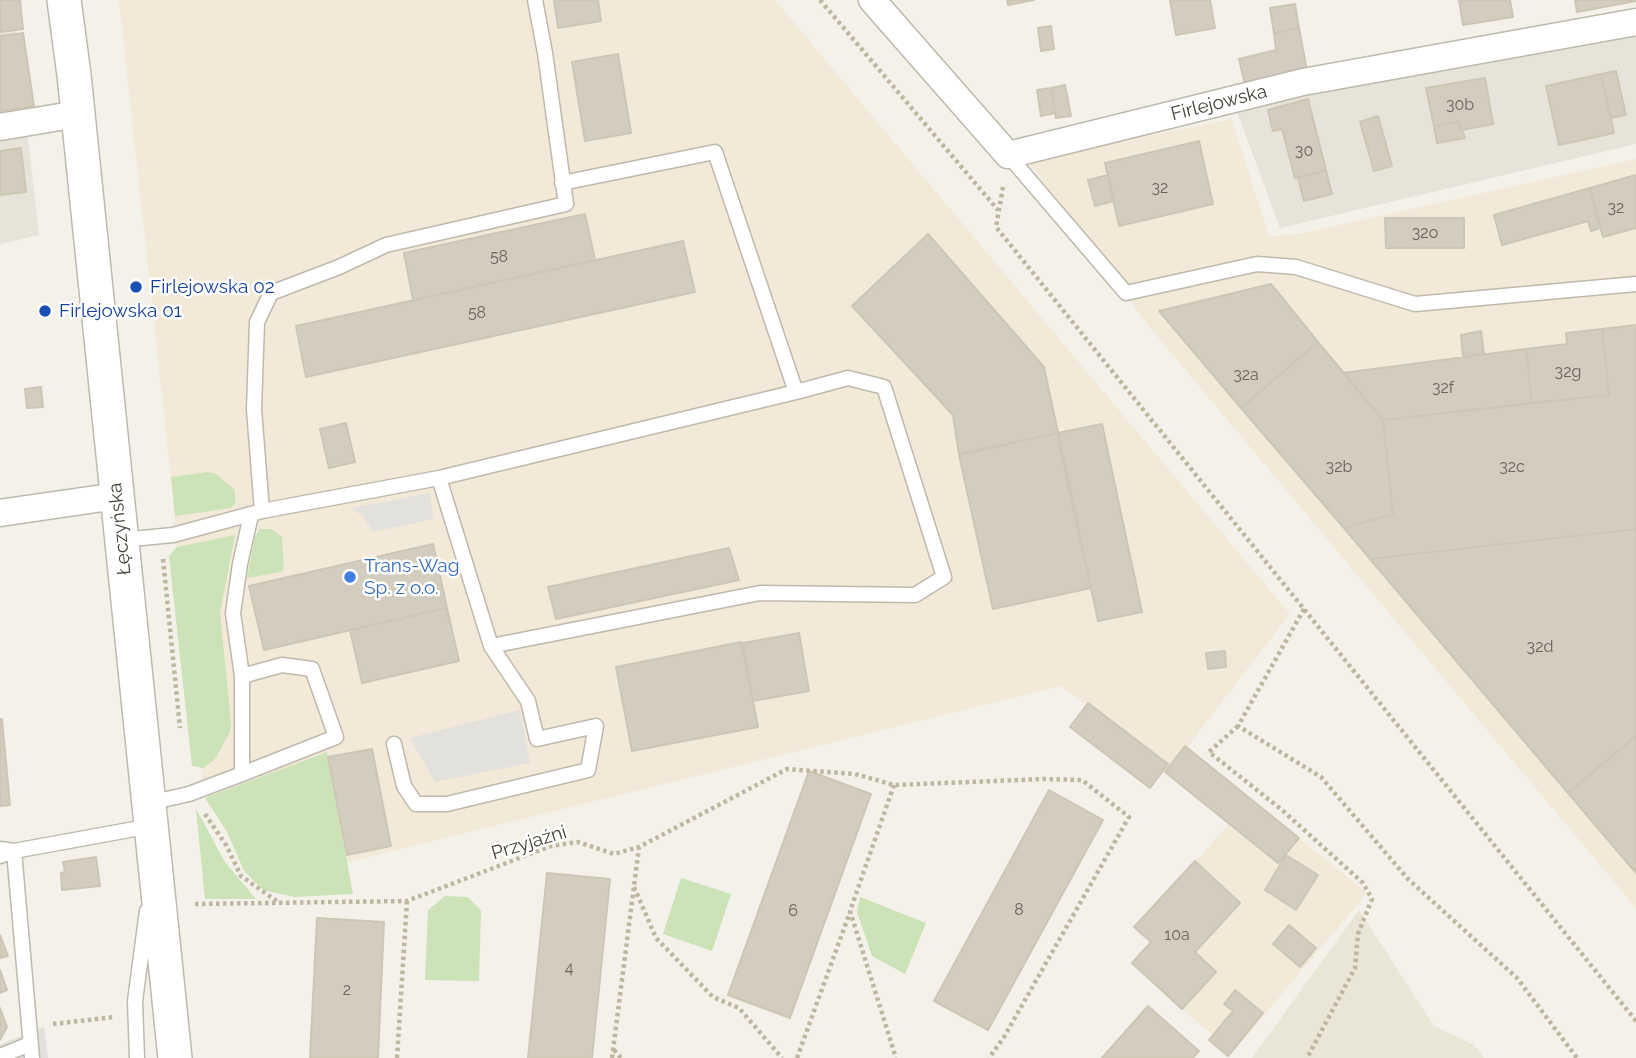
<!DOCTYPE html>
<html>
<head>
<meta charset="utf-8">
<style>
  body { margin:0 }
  canvas { display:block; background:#f3f1ea }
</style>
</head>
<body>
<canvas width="1636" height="1058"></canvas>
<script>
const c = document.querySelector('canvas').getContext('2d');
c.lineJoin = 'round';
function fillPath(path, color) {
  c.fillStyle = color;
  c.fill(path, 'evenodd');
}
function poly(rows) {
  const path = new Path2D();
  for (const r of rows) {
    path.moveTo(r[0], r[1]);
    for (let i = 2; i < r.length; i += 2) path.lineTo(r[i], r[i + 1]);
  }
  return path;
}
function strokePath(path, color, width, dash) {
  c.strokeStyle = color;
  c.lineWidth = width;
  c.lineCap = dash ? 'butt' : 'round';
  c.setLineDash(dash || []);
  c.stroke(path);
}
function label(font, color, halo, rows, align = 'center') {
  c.font = font + ' Raleway,sans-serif';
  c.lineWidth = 5;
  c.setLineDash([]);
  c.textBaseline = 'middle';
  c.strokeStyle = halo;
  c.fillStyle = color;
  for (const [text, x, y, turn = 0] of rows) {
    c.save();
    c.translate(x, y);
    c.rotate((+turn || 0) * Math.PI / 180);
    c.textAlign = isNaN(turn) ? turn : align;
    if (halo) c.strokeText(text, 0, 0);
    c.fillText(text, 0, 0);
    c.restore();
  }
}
const residential = poly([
  [0,0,12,0,39,235,0,244],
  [1636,27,1636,144,1280,228,1237,112,1349,81]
]);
const commercial = poly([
  [119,0,775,0,1290,614,1170,769,1061,686,332,866,209,797,205,788,200,766,177,547,173,535,175,516],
  [1232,119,1269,237,1303,233,1636,159,1636,908,1147,324,1027,160],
  [1230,824,1278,863,1298,837,1367,893,1233,1052,1182,1009,1132,963,1150,942,1134,927]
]);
const education = poly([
  [1359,910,1434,1026,1474,1045,1484,1058,1252,1058]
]);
const green = poly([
  [208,472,216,474,235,490,235,504,231,508,175,516,171,477],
  [260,529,271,529,282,537,284,568,281,572,247,578,255,537],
  [235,535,220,613,231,722,230,732,215,759,203,768,192,766,169,556,177,547],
  [327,752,353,894,294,897,263,890,244,871,227,832,205,798],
  [196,809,225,862,256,899,205,899],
  [681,878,731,894,712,951,663,934],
  [445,896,468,897,481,911,479,981,425,980,428,910],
  [860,897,926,923,905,974,872,956,857,912]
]);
const parking = poly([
  [430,493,433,519,373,532,363,516,351,508],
  [520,710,530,763,435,782,410,738],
  [44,1027,48,1058,0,1058,0,1044]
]);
const building = poly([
  [0,0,20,0,23,29,0,32,0,0],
  [554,0,598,0,601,21,558,28,554,0],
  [1007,0,1034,0,1008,5,1007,0],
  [1170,0,1210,0,1215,28,1176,35,1170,0],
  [1459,0,1510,0,1513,17,1463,25,1459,0],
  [1575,0,1636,0,1636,1,1577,12,1575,0],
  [1295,4,1299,28,1274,33,1270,8,1295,4],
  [1051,26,1054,49,1041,51,1038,28,1051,26],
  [1299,28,1307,71,1245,85,1239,59,1276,50,1274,33,1299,28],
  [23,33,34,106,0,111,0,36,23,33],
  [618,54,631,133,585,141,572,62,618,54],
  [1616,71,1626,115,1611,118,1601,74,1616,71],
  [1601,74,1614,133,1559,145,1546,86,1601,74],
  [1485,78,1493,124,1461,130,1459,122,1434,126,1426,88,1485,78],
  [1065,85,1071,116,1056,118,1051,88,1065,85],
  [1051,88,1055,113,1041,116,1037,90,1051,88],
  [1308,99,1326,170,1295,178,1282,129,1273,131,1268,110,1308,99],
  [1378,116,1392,166,1374,171,1360,122,1378,116],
  [1459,122,1465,138,1437,143,1434,126,1459,122],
  [1199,141,1213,204,1119,226,1105,163,1199,141],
  [21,148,26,192,0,195,0,151,21,148],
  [1326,170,1332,194,1304,201,1298,178,1326,170],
  [1108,175,1114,201,1095,206,1088,180,1108,175],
  [1636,175,1636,228,1603,237,1590,188,1636,175],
  [1590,188,1600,228,1591,231,1588,221,1502,245,1494,215,1590,188],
  [585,214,595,260,413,300,404,253,585,214],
  [1385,218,1464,218,1464,248,1386,248,1385,218],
  [928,234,1044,367,1058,433,959,454,953,415,852,306,928,234],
  [683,241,695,292,306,377,296,326,683,241],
  [1271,284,1318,342,1241,408,1159,311,1271,284],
  [1636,325,1636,529,1370,559,1344,528,1393,514,1383,420,1609,395,1602,329,1636,325],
  [1602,329,1609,395,1532,403,1526,349,1567,344,1566,333,1602,329],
  [1481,331,1484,354,1463,357,1461,335,1481,331],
  [1318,342,1383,420,1393,514,1344,528,1241,408,1318,342],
  [1526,349,1532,403,1383,420,1343,373,1526,349],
  [41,387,43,407,27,408,25,389,41,387],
  [346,423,355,462,329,468,320,429,346,423],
  [1102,424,1142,612,1098,621,1058,433,1102,424],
  [1057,433,1091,588,993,609,959,455,1057,433],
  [1636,529,1636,736,1568,793,1370,559,1636,529],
  [433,544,447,608,264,650,249,586,433,544],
  [729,548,739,580,556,619,548,587,729,548],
  [447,608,459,661,362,683,350,630,447,608],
  [799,633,809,691,753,701,743,643,799,633],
  [741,642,758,727,632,751,616,667,741,642],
  [1225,651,1226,667,1208,669,1206,653,1225,651],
  [1088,703,1168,764,1150,788,1070,727,1088,703],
  [0,719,2,719,10,805,0,806,0,719],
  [1636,736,1636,873,1568,793,1636,736],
  [1185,746,1299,838,1278,863,1165,772,1185,746],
  [372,749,391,846,347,855,328,757,372,749],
  [809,771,871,794,790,1018,728,995,809,771],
  [1049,790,1103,820,988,1030,934,1001,1049,790],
  [1286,855,1318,875,1296,910,1265,890,1286,855],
  [96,857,100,886,62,890,61,873,65,872,63,862,96,857],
  [1195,861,1240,903,1195,952,1216,972,1182,1009,1132,963,1151,942,1134,927,1195,861],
  [547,873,610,879,592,1058,528,1058,547,873],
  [317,918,384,922,378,1058,310,1058,317,918],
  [1289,925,1316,948,1300,967,1273,944,1289,925],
  [0,935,8,956,0,958,0,935],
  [0,970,7,990,0,993,0,970],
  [1235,990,1263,1013,1228,1056,1209,1040,1233,1011,1224,1004,1235,990],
  [1148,1006,1199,1051,1193,1058,1102,1058,1148,1006],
  [0,1008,7,1027,0,1040,0,1008]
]);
const path = poly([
  [820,0,998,210],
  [1003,187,996,227,1636,1021],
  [163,559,180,728],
  [1304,609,1238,726,1321,777,1408,879,1517,978,1577,1058],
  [1238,726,1209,752,1282,810,1363,883,1372,899,1358,934,1355,968,1307,1058],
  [894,785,850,911,896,1058],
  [205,814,226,845,241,876,278,902],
  [634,887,656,938,713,997,739,1008,782,1058],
  [195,904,407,901,551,846,578,842,614,854,639,847,787,769,855,774,894,785,1044,779,1082,780,1129,817,1004,1037,989,1058],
  [53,1024,114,1017],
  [614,1050,621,1058],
  [397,1058,407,901],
  [612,1058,639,847],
  [797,1058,850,912]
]);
const service = poly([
  [1008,155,1126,293,1257,264,1296,267,1415,304,1636,284],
  [439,478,491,646,760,593,915,595,944,577,884,387,848,378,796,392],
  [262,511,254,409,257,322,271,293,339,267,386,245,566,204,545,53,535,0],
  [121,540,173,535,262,511,439,478,796,392,715,152,562,183],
  [242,676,233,613,240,564,251,515],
  [394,744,404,786,416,804,447,804,588,770,596,726,537,739,528,701,491,646],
  [149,803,189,794,242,774,336,737,312,669,282,665,242,676,242,774],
  [0,849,14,851,0,856],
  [0,1056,30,1044],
  [32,1058,14,851,151,826],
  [137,1058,135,1001,147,911]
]);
const minor = poly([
  [872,0,1008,155,1303,82,1636,22],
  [0,127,78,114],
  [0,513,117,496]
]);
const tertiary = poly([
  [64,0,74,75,175,1058]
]);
const markers = [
  [136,287,7,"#1a4fb4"],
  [45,311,7,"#1a4fb4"],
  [350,577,7,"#3f7fe0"]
];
const numberNames = [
  ["30b",1460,105],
  ["30",1304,151],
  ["32",1160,188],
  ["32",1616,208],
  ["32o",1425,233],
  ["58",499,257],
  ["58",477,313],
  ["32g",1568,372],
  ["32a",1246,375],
  ["32f",1443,388],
  ["32b",1339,467],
  ["32c",1512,467],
  ["32d",1540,647],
  ["8",1019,910],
  ["6",793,911],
  ["10a",1177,935],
  ["4",569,968],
  ["2",347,990]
];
const streetNames = [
  ["Firlejowska",1219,103,-14],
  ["Łęczyńska",120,529,-96],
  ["Przyjaźni",529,843,-17]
];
const transitNames = [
  ["Firlejowska 02",150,287],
  ["Firlejowska 01",59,311]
];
const shopNames = [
  ["Trans-Wag",364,566],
  ["Sp. z o.o.",364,588]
];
fillPath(residential, '#e6e3d8');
fillPath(commercial, '#f2e9d8');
fillPath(education, '#eae6d5');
fillPath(green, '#cce2b7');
fillPath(parking, '#e2e1de');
fillPath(building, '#d3cdc0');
strokePath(building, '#cdc6b4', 2);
strokePath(service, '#beb9ad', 17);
strokePath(minor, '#beb9ad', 29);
strokePath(tertiary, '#beb9ad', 36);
strokePath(path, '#beb6a0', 4.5, [3.5, 3.5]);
strokePath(service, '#fff', 14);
strokePath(minor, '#fff', 26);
strokePath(tertiary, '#fff', 33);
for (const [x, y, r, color] of markers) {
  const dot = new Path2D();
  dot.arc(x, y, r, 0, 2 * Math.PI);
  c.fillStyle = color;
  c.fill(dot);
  strokePath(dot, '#fff', 2.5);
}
label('16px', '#69655b', null, numberNames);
label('19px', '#464239', '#fff', streetNames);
label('19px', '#164399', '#fff', transitNames, 'left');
label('19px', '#366cbe', '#fff', shopNames, 'left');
</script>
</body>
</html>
